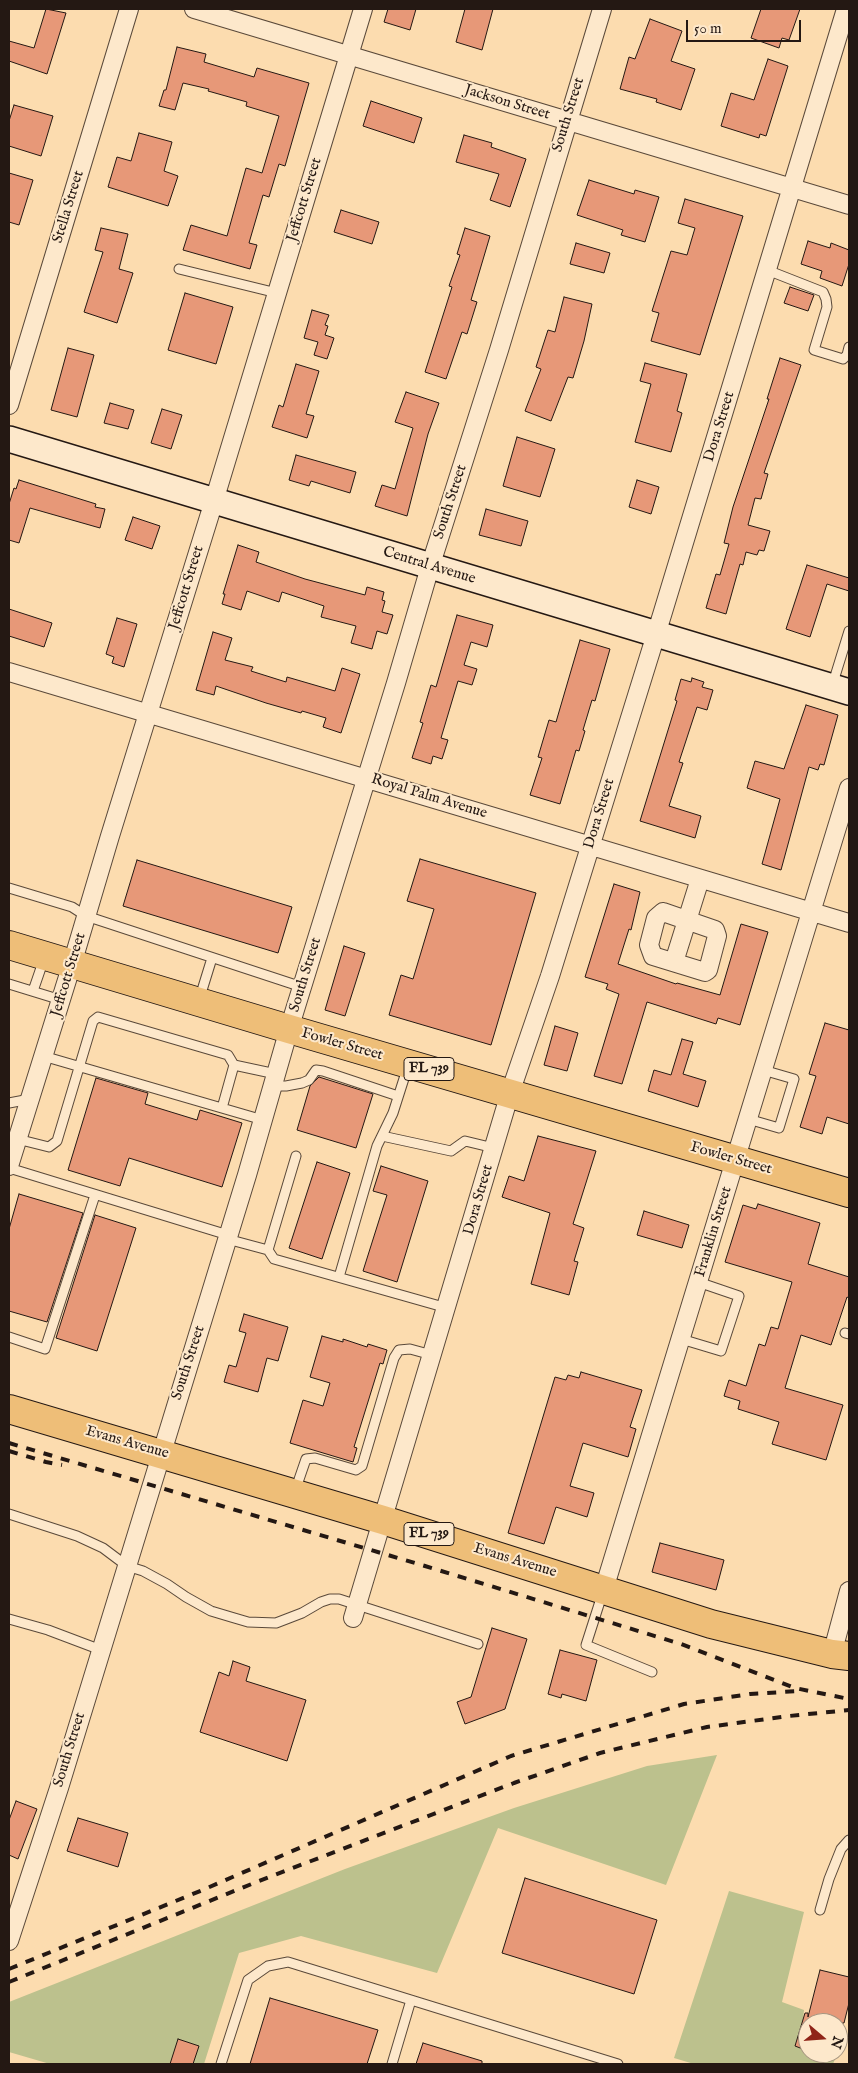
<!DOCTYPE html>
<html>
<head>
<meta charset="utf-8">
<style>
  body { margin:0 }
  #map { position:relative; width:858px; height:2073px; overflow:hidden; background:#fcdcaf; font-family:"IM FELL English",serif }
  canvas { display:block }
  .frame { position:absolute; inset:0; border:10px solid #241813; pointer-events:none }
  .north { position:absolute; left:798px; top:2013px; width:50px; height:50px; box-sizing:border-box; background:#fde8cb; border:1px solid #a69581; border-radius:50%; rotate:108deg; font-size:14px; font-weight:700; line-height:20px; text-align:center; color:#241813 }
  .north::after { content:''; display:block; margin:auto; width:18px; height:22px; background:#8f2418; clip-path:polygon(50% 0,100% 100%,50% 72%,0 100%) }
  .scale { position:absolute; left:686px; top:20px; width:115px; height:22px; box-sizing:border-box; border:2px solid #241813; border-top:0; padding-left:6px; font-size:15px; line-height:18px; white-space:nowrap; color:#241813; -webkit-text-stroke:4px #fde8cb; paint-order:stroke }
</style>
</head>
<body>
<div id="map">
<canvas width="858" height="2073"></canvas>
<div class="frame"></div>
<div class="north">N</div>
<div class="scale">50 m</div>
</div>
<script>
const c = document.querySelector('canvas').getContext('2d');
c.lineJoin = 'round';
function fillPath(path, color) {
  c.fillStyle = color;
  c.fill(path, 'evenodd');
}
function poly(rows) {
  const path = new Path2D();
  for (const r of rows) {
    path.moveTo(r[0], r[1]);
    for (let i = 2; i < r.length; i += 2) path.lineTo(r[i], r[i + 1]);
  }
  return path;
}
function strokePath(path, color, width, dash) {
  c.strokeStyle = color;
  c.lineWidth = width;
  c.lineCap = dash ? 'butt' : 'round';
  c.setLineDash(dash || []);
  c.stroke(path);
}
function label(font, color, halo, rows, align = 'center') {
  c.font = font + ' "IM FELL English",serif';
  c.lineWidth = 4;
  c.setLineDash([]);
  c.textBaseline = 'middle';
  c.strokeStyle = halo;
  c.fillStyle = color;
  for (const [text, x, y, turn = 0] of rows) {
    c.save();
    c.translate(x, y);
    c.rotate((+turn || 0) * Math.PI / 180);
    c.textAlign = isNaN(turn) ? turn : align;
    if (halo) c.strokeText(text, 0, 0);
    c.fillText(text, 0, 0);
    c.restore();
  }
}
const green = poly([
  [717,1755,666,1885,498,1828,437,1973,301,1936,239,1953,204,2064,50,2064,9,2052,9,2002,345,1869,514,1808,647,1766],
  [729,1891,804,1912,782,2002,804,2010,803,2020,795,2046,808,2051,808,2053,815,2053,835,2059,833,2064,694,2064,674,2058]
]);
const building = poly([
  [46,9,66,13,47,74,9,61,9,41,34,48,46,9],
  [388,9,416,9,410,30,384,22,388,9],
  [465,9,493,9,482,50,456,42,465,9],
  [761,9,800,9,789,40,782,38,779,48,751,38,761,9],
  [650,19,682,31,671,61,695,69,681,110,656,102,657,99,620,89,629,57,635,59,650,19],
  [177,47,206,54,204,62,254,77,257,68,309,83,285,166,279,164,269,197,263,195,249,243,257,245,250,269,183,250,191,225,227,236,246,168,262,173,279,116,246,106,247,102,208,91,209,89,183,83,175,110,159,106,164,90,166,90,177,47],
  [768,59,788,66,766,136,760,134,759,138,721,126,731,93,754,100,768,59],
  [371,101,422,118,414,143,363,126,371,101],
  [14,105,53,116,41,156,9,146,9,121,14,105],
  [139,133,172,142,164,171,178,176,168,206,108,187,117,157,131,161,139,133],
  [464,135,492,143,491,147,526,159,510,207,490,200,499,174,456,162,464,135],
  [9,173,33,180,19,225,9,222,9,173],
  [589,180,634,194,635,190,659,197,645,242,621,235,623,230,577,215,589,180],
  [685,199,743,216,700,355,651,341,659,313,652,311,671,251,687,255,695,228,678,223,685,199],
  [341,210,379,222,372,244,334,232,341,210],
  [101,228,128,234,119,269,133,273,117,323,84,312,103,252,95,250,101,228],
  [465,228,490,236,471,300,477,302,467,334,462,332,446,379,425,372,452,287,449,286,460,255,457,254,465,228],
  [808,241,830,248,831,243,849,250,849,264,842,286,820,278,822,271,801,264,808,241],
  [576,243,610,253,604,273,570,264,576,243],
  [790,287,814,295,808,311,784,303,790,287],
  [185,293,233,307,216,364,168,350,185,293],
  [564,297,592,304,584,341,573,378,568,377,551,421,525,411,541,369,536,367,548,330,555,332,564,297],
  [312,310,329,315,325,325,328,326,325,335,334,338,327,359,314,355,318,342,304,338,312,310],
  [68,348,94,355,77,417,51,410,68,348],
  [780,358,801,365,764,473,768,474,761,499,755,498,748,525,770,531,764,551,759,550,757,555,746,552,743,565,740,564,726,614,706,608,716,574,720,575,729,544,724,543,733,507,769,399,767,399,780,358],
  [645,363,687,374,677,411,682,413,671,452,635,442,651,384,640,381,645,363],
  [296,364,319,371,306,414,314,416,307,438,272,427,279,405,283,407,296,364],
  [406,392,439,403,428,434,407,516,375,506,382,485,395,489,413,428,395,422,406,392],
  [110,403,134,410,128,429,104,423,110,403],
  [162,409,182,415,171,449,151,443,162,409],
  [517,437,555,449,540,497,503,486,517,437],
  [296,455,356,472,350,493,311,481,309,486,289,480,296,455],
  [19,480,96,504,95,507,105,509,100,528,30,508,19,543,9,540,9,504,14,488,16,489,19,480],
  [637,480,659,487,651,514,629,507,637,480],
  [486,509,528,521,521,546,479,535,486,509],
  [133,517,160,526,152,549,125,540,133,517],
  [238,545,259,552,256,562,305,579,365,595,367,587,384,592,382,600,385,601,382,612,393,615,387,634,377,631,372,649,351,643,356,626,321,617,324,606,282,592,279,602,247,591,241,610,222,604,225,594,223,594,238,545],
  [807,565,849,578,849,591,827,584,810,637,786,629,807,565],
  [9,609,52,623,44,647,9,636,9,609],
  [457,615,493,625,487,647,471,642,464,665,477,669,472,685,458,681,441,738,448,740,442,759,433,756,431,764,412,758,423,723,420,722,431,685,436,687,457,615],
  [117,618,137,624,124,667,112,663,114,657,106,654,117,618],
  [213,632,232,638,225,660,253,667,251,671,286,682,287,677,335,691,342,668,360,674,341,733,323,727,326,718,302,711,301,713,266,703,216,686,214,695,196,690,213,632],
  [580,640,610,649,595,701,592,700,583,730,585,731,579,751,576,750,560,804,530,795,542,758,538,757,549,720,556,722,580,640],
  [692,678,704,682,702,687,713,690,707,710,697,707,679,762,683,763,669,806,701,816,695,838,640,821,677,701,675,700,681,679,691,682,692,678],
  [806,705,838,715,824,765,820,764,818,770,809,767,781,870,762,864,780,799,747,788,755,761,784,769,806,705],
  [420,859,536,893,491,1045,389,1015,401,975,413,979,434,909,407,901,420,859],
  [137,860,292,907,278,953,123,906,137,860],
  [614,884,640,892,631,930,629,929,618,964,676,984,677,983,720,995,741,924,768,932,740,1025,718,1018,716,1024,647,1002,622,1084,594,1076,619,994,606,989,608,984,585,977,614,884],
  [344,946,365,953,345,1016,325,1010,344,946],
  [825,1023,849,1030,849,1124,827,1117,822,1134,800,1127,816,1076,809,1074,825,1023],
  [555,1026,578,1033,567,1071,544,1065,555,1026],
  [682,1039,693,1042,683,1074,706,1081,698,1107,648,1091,654,1070,671,1075,682,1039],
  [319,1077,373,1094,356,1148,297,1130,310,1086,319,1077],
  [96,1078,148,1093,145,1104,197,1120,200,1110,242,1123,222,1187,129,1158,120,1186,68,1170,96,1078],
  [538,1136,596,1151,573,1224,584,1228,574,1261,578,1262,569,1295,531,1284,550,1213,502,1197,509,1176,524,1181,538,1136],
  [317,1162,350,1173,322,1259,289,1248,317,1162],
  [381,1166,428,1181,397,1282,363,1271,387,1195,373,1191,381,1166],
  [19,1194,83,1213,47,1322,9,1311,9,1229,19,1194],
  [758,1204,820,1223,808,1264,849,1277,849,1298,847,1297,831,1345,801,1335,785,1388,843,1405,826,1460,772,1444,779,1422,738,1409,740,1401,724,1396,729,1380,746,1386,759,1344,765,1346,771,1327,778,1329,792,1282,725,1262,743,1205,756,1209,758,1204],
  [644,1211,689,1225,682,1248,637,1235,644,1211],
  [95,1215,136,1228,97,1351,56,1338,95,1215],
  [244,1314,288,1327,278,1361,267,1358,258,1392,224,1382,229,1365,236,1367,246,1333,239,1331,244,1314],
  [322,1336,343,1342,343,1339,367,1347,368,1344,387,1350,383,1364,380,1363,354,1447,357,1448,353,1462,290,1443,303,1400,323,1406,330,1383,310,1377,322,1336],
  [581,1372,642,1390,630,1427,636,1429,628,1457,583,1443,570,1486,594,1493,587,1517,556,1507,544,1544,508,1533,555,1377,566,1380,568,1375,579,1378,581,1372],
  [660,1543,724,1560,716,1590,652,1572,660,1543],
  [492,1628,527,1639,505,1709,465,1724,457,1702,471,1697,492,1628],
  [560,1650,597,1660,586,1701,562,1694,561,1698,548,1694,560,1650],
  [233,1661,250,1667,246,1681,306,1700,287,1761,200,1732,219,1672,229,1676,233,1661],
  [16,1801,37,1809,18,1859,9,1855,9,1820,16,1801],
  [78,1818,128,1833,118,1867,67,1851,78,1818],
  [525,1878,657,1920,634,1994,502,1953,525,1878],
  [820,1970,849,1977,849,2003,844,2023,808,2023,808,2051,795,2046,805,2013,808,2013,808,2017,820,1970],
  [270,1998,378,2030,367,2064,250,2064,270,1998],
  [178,2039,199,2046,193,2064,170,2064,178,2039],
  [423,2043,482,2061,482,2064,416,2064,423,2043]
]);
const lane = poly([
  [179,269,277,293],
  [767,270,823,292,826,299,827,307,814,350,843,359,847,355,849,347],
  [832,686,849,631],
  [9,888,72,907,86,916,302,987],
  [9,984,61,1000],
  [33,991,44,959],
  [199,1000,212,958],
  [43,1056,263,1120],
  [234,1065,276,1074],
  [273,1086,286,1086,302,1083,309,1080,316,1070,323,1071,398,1096],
  [9,1103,30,1099],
  [748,1119,779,1128,794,1079,763,1070],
  [382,1136,451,1151,465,1141,494,1148],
  [17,1139,49,1147,57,1141,93,1021,98,1017,228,1055,234,1065,222,1108],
  [296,1156,268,1250,274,1259,447,1308],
  [9,1168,228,1235],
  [227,1239,268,1250],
  [339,1277,377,1146,393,1113,408,1066],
  [845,1333,849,1334],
  [9,1337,45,1349,95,1195],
  [681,1339,721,1351,739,1296,698,1282],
  [295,1491,306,1459,315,1458,356,1470,362,1466,394,1358,399,1350,410,1349,432,1355],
  [9,1514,77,1536,103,1548,127,1566,143,1571,167,1584,186,1597,211,1611,231,1617,248,1622,276,1623,302,1613,321,1602,330,1599,339,1599,478,1644],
  [603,1592,586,1645,652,1672],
  [9,1619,48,1630,101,1650],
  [820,1910,829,1879,841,1849,849,1840],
  [221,2064,248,1980,268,1966,288,1962,411,2000],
  [392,2064,411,2000,618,2064]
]);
const street = poly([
  [194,9,849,205],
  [9,405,129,9],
  [9,672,849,923],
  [663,912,715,930,717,936,708,970,705,972,653,956,649,945,656,918,663,912],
  [674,962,700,879],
  [9,1166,72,964,110,836,214,501,363,9],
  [604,1589,849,788],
  [353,1618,510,1093,550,976,662,615,846,9],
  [832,1654,849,1591],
  [9,1941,59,1788,247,1175,289,1029,396,683,430,567,499,350,602,9]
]);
const secondary = poly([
  [9,439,849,692]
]);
const primary = poly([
  [9,945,289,1029,849,1193],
  [9,1409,383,1520,711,1624,832,1654,849,1656]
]);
const rail = poly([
  [9,1443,425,1566,681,1644,795,1688,849,1699],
  [9,1451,46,1462,62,1465],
  [9,1969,205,1889,511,1756,684,1704,750,1694,799,1691],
  [9,1982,259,1881,514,1783,600,1753,707,1727,789,1716,849,1710]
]);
const shields = [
  [429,1069,50],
  [429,1534,50]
];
const shieldNames = [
  ["FL 739",429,1069],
  ["FL 739",429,1534]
];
const streetNames = [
  ["Jackson Street",507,103,17],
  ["South Street",569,115,-73],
  ["Jeffcott Street",305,200,-73],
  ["Stella Street",69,207,-73],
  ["Dora Street",720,427,-73],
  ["South Street",451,502,-72],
  ["Central Avenue",429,566,17],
  ["Jeffcott Street",187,588,-73],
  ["Royal Palm Avenue",429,797,17],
  ["Dora Street",600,814,-73],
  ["Jeffcott Street",69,975,-73],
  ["South Street",306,975,-73],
  ["Fowler Street",342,1045,16],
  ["Fowler Street",731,1159,16],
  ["Dora Street",479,1200,-74],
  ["Franklin Street",714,1232,-73],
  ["South Street",189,1363,-72],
  ["Evans Avenue",127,1443,16],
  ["Evans Avenue",515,1561,17],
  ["South Street",70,1750,-73]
];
fillPath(green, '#bcc18d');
fillPath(building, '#e79878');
strokePath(building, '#241813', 1);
strokePath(lane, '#5a493a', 11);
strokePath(street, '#5a493a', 20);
strokePath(secondary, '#241813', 28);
strokePath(primary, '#241813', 30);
strokePath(lane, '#fde8cb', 9);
strokePath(street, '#fde8cb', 18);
strokePath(secondary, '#fde8cb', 25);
strokePath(primary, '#eebe78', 28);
strokePath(rail, '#241813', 4, [9, 9]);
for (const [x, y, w] of shields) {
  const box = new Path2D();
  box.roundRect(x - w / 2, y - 11.5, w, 23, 4);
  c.fillStyle = '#fde8cb';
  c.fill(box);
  strokePath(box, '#241813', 1);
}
label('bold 14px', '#241813', null, shieldNames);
label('15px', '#241813', '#fde8cb', streetNames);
</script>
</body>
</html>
